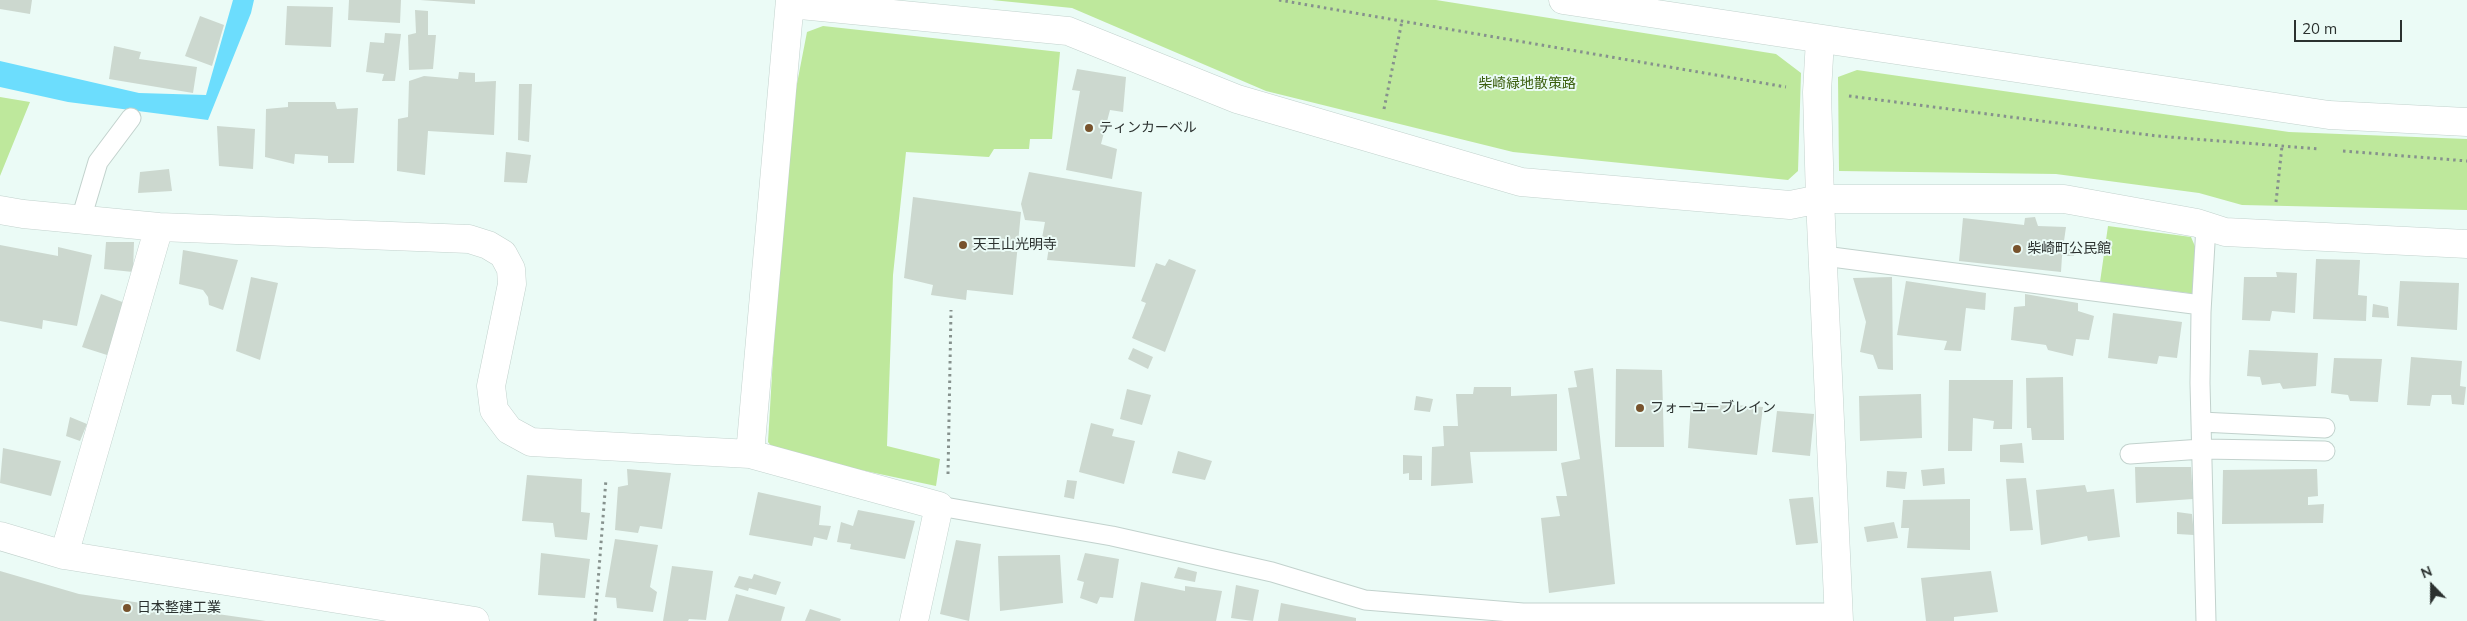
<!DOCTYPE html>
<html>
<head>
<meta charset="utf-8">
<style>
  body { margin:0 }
  #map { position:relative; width:2467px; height:621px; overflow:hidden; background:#ebfbf6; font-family:Mulish,sans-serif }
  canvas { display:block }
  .north { position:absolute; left:2407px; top:561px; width:50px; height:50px; -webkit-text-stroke:4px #ebfbf6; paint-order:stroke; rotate:338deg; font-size:14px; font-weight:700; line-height:20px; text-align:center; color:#2b312f }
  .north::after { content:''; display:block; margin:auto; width:18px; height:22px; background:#2b312f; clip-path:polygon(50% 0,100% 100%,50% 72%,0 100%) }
  .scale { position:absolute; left:2294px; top:20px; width:108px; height:22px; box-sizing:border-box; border:2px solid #2b312f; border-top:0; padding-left:6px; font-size:15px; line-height:18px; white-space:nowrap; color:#2b312f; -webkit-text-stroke:4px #ebfbf6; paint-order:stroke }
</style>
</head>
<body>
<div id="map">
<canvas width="2467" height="621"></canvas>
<div class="north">N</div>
<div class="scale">20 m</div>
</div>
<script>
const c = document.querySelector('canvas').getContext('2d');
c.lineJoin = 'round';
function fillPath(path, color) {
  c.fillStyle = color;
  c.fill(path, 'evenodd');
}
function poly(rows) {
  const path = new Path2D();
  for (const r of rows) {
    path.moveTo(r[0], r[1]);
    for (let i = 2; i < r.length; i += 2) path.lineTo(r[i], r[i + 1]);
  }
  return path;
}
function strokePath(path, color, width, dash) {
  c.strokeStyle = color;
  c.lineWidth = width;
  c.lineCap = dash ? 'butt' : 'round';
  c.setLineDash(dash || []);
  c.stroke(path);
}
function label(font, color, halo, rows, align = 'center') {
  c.font = font + ' Mulish,"Noto Sans JP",sans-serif';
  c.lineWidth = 4;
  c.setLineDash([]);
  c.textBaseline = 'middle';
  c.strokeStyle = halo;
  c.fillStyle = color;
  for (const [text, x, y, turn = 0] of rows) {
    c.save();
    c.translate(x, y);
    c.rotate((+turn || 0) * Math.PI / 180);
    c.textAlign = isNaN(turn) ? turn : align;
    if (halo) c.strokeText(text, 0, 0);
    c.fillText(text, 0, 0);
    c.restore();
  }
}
const green = poly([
  [992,0,1436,0,1776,54,1801,73,1798,171,1788,180,1513,152,1266,91,1072,8],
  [823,26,1060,52,1052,139,1030,139,1029,149,994,149,989,157,906,152,893,275,887,446,940,459,936,486,776,452,768,442,780,240,794,99,807,32],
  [1857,70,2289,132,2467,139,2467,210,2242,205,2199,193,2056,174,1839,171,1838,77],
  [0,97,30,102,0,176],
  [2108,226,2191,237,2197,251,2196,294,2100,282]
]);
const water = poly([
  [233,0,254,0,251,13,208,120,68,102,0,87,0,61,139,93,206,95]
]);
const building = poly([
  [0,0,32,0,30,14,0,9],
  [349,0,401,0,400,23,348,20],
  [420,0,475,0,475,4],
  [287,6,333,7,331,47,285,45],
  [415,10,428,11,428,35,436,35,433,69,409,70,408,35,416,33],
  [200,16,224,25,212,66,185,56],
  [385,33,401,34,395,81,382,81,384,74,366,72,370,42,384,43],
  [114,46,141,52,139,59,197,67,193,93,109,79],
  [1077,69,1126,77,1123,112,1110,110,1101,144,1117,149,1112,179,1066,170,1080,91,1072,90],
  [459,72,475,73,475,82,496,81,494,135,428,131,425,175,397,171,398,119,408,117,409,81,424,76,458,79],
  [519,84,532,84,529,142,518,140],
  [288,102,335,102,337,109,358,108,354,163,328,163,328,156,295,154,294,164,265,157,266,109,288,107],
  [217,126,255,129,253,169,219,166],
  [506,152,531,155,527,183,504,182],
  [169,169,172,191,138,193,140,172],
  [1029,172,1142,192,1135,267,1047,260,1050,240,1042,238,1045,222,1025,220,1021,204],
  [913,197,1021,212,1013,295,967,290,966,300,931,295,933,285,904,278],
  [2035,217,2038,226,2066,227,2064,241,2074,242,2074,256,2062,256,2061,272,1959,261,1963,218,2024,225,2025,218],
  [106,242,134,242,133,272,104,269],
  [0,245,58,256,58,247,92,255,77,326,43,320,42,329,0,321],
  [183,250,238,260,223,310,209,305,208,297,203,290,179,284],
  [1169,259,1196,270,1165,352,1132,338,1146,303,1141,301,1156,263,1165,266],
  [2316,259,2360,260,2358,295,2367,296,2366,321,2313,319],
  [2276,272,2297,273,2295,313,2272,311,2270,321,2242,320,2244,277,2277,277],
  [251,277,278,283,260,360,236,351],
  [1892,277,1893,370,1878,369,1873,355,1860,352,1866,322,1853,278],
  [1906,281,1986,293,1985,310,1966,308,1961,351,1944,350,1947,341,1897,335],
  [2400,281,2459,283,2457,330,2397,326],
  [101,294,125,303,107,355,82,347],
  [2025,294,2078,303,2078,311,2094,316,2089,340,2076,339,2073,356,2048,350,2046,345,2011,340,2014,307,2025,306],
  [2373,304,2388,307,2389,318,2372,317],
  [2113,313,2182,322,2177,358,2159,356,2157,364,2108,358],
  [1133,348,1153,357,1148,369,1128,359],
  [2249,350,2318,353,2316,386,2283,389,2280,383,2262,385,2260,377,2247,376],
  [2411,357,2462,361,2460,386,2466,387,2464,405,2452,404,2451,395,2432,395,2430,406,2407,405],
  [2334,358,2382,359,2378,402,2350,401,2348,395,2331,393],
  [1593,368,1615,584,1549,593,1541,518,1560,516,1556,496,1567,496,1561,463,1580,459,1568,388,1577,387,1574,371],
  [1616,369,1662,370,1664,447,1615,447],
  [2063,377,2064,440,2032,440,2031,428,2027,428,2026,378],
  [1949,380,2013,380,2012,429,1993,429,1994,421,1973,418,1972,451,1948,451],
  [1474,387,1511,387,1511,396,1557,394,1557,451,1470,452,1473,483,1431,486,1432,447,1444,446,1443,426,1458,426,1456,394,1473,394],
  [1127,389,1151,395,1142,425,1120,419],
  [1921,394,1922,438,1860,441,1859,396],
  [1416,396,1433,399,1430,412,1414,410],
  [1691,402,1763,407,1757,455,1688,448],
  [1777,411,1814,414,1810,456,1772,452],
  [70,417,87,424,80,441,66,436],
  [1091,423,1114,429,1112,436,1135,441,1124,484,1079,472],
  [2022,443,2024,463,2000,462,2000,445],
  [3,448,61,461,51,496,0,483],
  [1178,451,1212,461,1205,480,1172,473],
  [1403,455,1422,456,1422,480,1409,480,1409,473,1403,474],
  [2135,467,2191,467,2193,499,2136,503],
  [1944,468,1945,484,1923,486,1921,470],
  [627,469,671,473,662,529,640,526,638,533,615,530,618,487,628,485],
  [2317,469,2318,496,2308,497,2308,505,2324,504,2323,523,2222,524,2223,470],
  [1887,471,1907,472,1905,489,1886,487],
  [527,475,582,479,581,512,590,513,587,540,555,537,553,523,522,521],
  [2026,478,2033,530,2010,531,2006,479],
  [1067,480,1077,481,1074,499,1064,497],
  [2085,485,2087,492,2114,489,2120,537,2088,541,2087,536,2041,545,2036,490],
  [758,492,821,506,819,525,831,526,827,540,814,537,812,546,749,535],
  [1813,497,1818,543,1796,545,1789,499],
  [1970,499,1970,550,1907,548,1909,528,1901,528,1903,500],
  [858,510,915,521,905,559,850,549,851,544,837,542,841,522,853,526],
  [2177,512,2192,514,2194,535,2177,534],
  [1894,522,1898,538,1867,542,1864,527],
  [615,539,658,545,650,587,657,592,653,612,617,608,616,598,605,597],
  [956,540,981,544,969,621,940,614],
  [541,553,590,559,585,598,538,595],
  [1085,553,1119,559,1113,598,1100,597,1097,604,1080,598,1084,582,1077,580],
  [1060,555,1063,603,1000,611,998,556],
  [672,566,713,571,706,620,689,619,688,621,663,621],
  [1178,567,1197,572,1195,582,1174,578],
  [0,571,79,594,266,621,0,621],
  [1991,571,1998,612,1954,617,1954,621,1926,621,1921,578],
  [754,574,781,582,776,595,749,588,748,591,734,587,739,576,752,579],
  [1141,582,1185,591,1185,586,1222,591,1216,621,1134,621],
  [1236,585,1259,590,1253,621,1231,618],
  [736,594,785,607,781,621,728,621],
  [1281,603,1356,618,1356,621,1278,621],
  [810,609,841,619,840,621,805,621]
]);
const path = poly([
  [1279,0,1786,87],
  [1849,96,2157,136,2320,149],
  [1384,109,1402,21],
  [2343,151,2467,161],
  [2276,202,2282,146],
  [948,474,951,310],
  [595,621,606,479]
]);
const lane = poly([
  [81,219,98,162,131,118],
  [1824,256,2201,305],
  [2201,422,2325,428],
  [2130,454,2202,449,2325,451],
  [939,506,1112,536,1272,572,1365,600,1523,613,1838,613],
  [2206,621,2200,383,2201,312,2206,226]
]);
const street = poly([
  [790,0,750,454,939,506,914,621],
  [790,4,1068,31,1237,99,1521,182,1790,205,1820,199,2064,199,2197,223,2225,232,2467,244],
  [1820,40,1817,92,1820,199,1839,621],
  [0,210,23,214,159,227,469,239,488,245,503,254,511,269,512,284,491,386,494,410,509,430,531,442,750,454],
  [0,536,64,555,475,621],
  [64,555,159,227]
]);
const secondary = poly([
  [1563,0,2329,115,2467,122]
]);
const markers = [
  [1089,128,5,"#78532d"],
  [963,245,5,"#78532d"],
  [2017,249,5,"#78532d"],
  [1640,408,5,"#78532d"],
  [127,608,5,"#78532d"]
];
const parkNames = [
  ["柴崎緑地散策路",1527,84]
];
const poiNames = [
  ["ティンカーベル",1099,128],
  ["天王山光明寺",973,245],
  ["柴崎町公民館",2027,249],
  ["フォーユーブレイン",1650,408],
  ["日本整建工業",137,608]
];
fillPath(green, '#bee89c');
fillPath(water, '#6cddfd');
fillPath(building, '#ccd8cf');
strokePath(lane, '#c2d2cd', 21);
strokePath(street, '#c2d2cd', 29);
strokePath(secondary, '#c2d2cd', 29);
strokePath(path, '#86918d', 3, [2.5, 4]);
strokePath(lane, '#fff', 19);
strokePath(street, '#fff', 28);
strokePath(secondary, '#fff', 28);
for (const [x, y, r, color] of markers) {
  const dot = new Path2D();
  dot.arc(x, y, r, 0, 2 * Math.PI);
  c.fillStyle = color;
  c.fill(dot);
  strokePath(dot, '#ebfbf6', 2);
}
label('14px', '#3b5f0f', '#ebfbf6', parkNames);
label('14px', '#2b312f', '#ebfbf6', poiNames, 'left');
</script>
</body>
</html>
